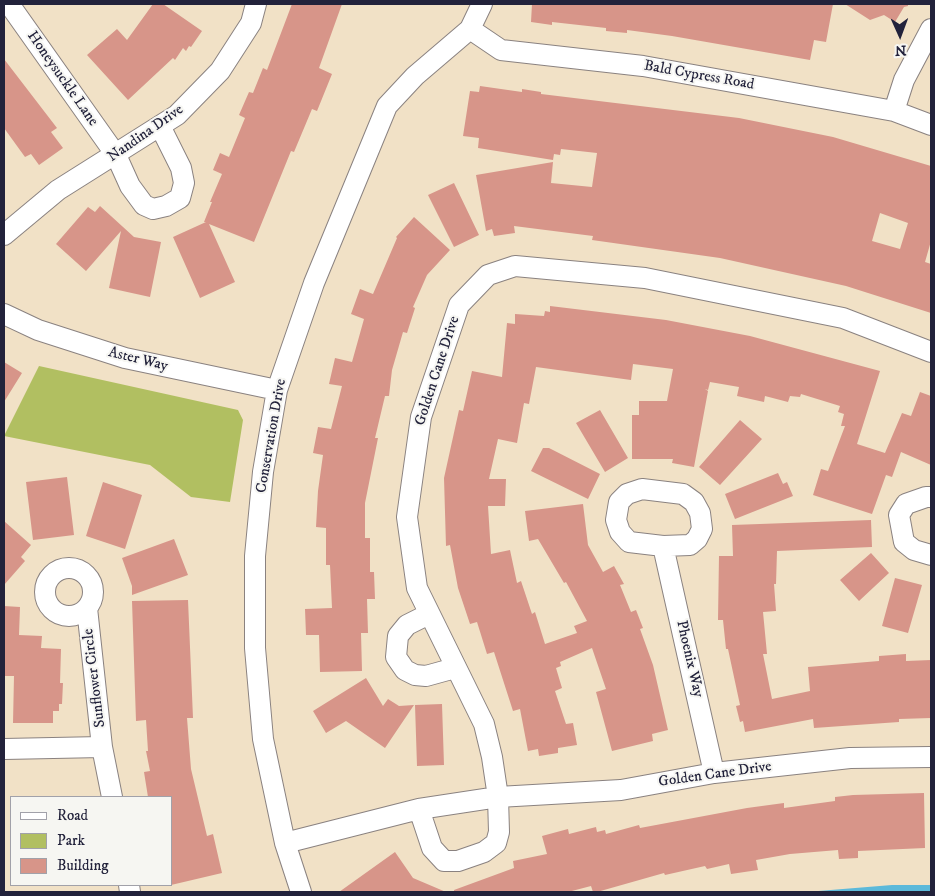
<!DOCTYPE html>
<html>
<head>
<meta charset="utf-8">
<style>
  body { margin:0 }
  #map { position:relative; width:935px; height:896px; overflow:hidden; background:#f1e1c6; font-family:"IM FELL DW Pica",serif }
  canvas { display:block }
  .frame { position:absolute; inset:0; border:5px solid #22223b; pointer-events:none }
  .legend { position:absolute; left:10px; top:796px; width:162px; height:90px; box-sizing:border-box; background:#f6f6f2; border:1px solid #a1a1a9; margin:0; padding:6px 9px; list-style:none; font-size:15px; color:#22223b }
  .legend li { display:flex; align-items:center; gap:10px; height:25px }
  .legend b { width:25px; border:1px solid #a1a1a9 }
  .north { position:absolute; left:875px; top:10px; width:50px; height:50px; -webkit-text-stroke:4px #f6f6f2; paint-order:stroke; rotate:178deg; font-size:14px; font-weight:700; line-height:20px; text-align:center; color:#22223b }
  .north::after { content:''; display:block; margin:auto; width:18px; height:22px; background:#22223b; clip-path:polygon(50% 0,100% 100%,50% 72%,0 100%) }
</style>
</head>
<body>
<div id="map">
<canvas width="935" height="896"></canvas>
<div class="frame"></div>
<ul class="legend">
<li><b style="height:6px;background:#fff"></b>Road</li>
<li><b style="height:14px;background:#b1bf61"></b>Park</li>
<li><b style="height:14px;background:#d79589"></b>Building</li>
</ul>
<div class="north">N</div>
</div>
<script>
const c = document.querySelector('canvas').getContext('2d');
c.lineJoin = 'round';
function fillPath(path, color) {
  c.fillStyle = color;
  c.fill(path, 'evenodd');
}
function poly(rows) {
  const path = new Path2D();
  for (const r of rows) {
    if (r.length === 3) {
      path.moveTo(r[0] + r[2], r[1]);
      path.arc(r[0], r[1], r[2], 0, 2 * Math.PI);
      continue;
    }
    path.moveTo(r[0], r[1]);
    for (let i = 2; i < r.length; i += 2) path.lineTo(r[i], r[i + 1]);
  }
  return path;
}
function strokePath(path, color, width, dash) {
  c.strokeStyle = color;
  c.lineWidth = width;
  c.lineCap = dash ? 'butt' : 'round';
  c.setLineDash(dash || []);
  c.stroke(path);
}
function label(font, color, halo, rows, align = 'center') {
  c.font = font + ' "IM FELL DW Pica",serif';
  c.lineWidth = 4;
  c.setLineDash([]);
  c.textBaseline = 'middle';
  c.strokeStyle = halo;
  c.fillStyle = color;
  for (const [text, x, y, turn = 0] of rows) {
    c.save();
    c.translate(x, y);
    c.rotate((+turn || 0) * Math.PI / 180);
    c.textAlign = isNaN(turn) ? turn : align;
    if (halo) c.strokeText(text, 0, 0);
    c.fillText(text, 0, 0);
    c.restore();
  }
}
const green = poly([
  [39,366,238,410,243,420,230,502,191,497,150,465,4,436]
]);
const water = poly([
  [892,885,931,885,931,892,806,892]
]);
const building = poly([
  [153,4,163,4,202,31,191,47,189,46,186,51,183,48,175,60,173,58,128,100,87,55,117,29,127,40],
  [292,4,342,4,319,68,332,74,317,111,312,109,294,152,291,151,254,242,209,224,235,282,200,298,173,237,206,222,204,222,212,202,210,202,222,174,213,170,220,153,229,157,245,118,239,115,249,92,253,93,263,68,267,70],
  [532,4,833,4,826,42,814,40,810,60,672,36,627,30,627,33,606,31,606,28,552,22,552,25,531,22],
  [845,4,908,4,908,6,904,7,895,22,884,15,870,20],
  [4,59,57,128,51,132,63,148,39,165,31,154,25,157,4,128],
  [480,86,522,92,522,89,541,92,541,94,739,118,833,137,931,166,931,241,925,262,931,264,931,313,846,286,720,258,592,240,593,236,514,226,515,233,494,236,492,229,486,231,476,175,553,162,551,183,592,187,597,153,561,149,560,155,554,154,553,160,478,148,479,138,463,136,470,91,479,92],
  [880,213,908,223,900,249,872,241],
  [454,183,479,235,454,247,428,195],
  [100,206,134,237,161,242,150,297,109,288,121,231,86,271,56,244,88,207,95,212],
  [414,217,450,250,427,275,413,307,415,308,407,333,403,332,392,370,389,396,385,396,375,438,378,438,365,503,365,538,370,538,370,572,374,572,375,599,367,599,368,633,361,633,362,671,320,672,319,635,306,635,305,609,332,608,330,565,326,565,326,528,316,527,318,491,323,455,313,453,318,427,331,429,342,386,329,384,335,358,352,362,364,319,351,314,360,289,373,294,397,238,396,237],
  [550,306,666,320,750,336,880,371,857,444,885,453,902,413,911,416,920,392,931,396,931,465,901,452,892,477,886,475,872,514,813,495,821,469,828,471,845,426,841,426,844,414,838,412,840,406,801,394,800,397,790,396,788,402,765,396,764,402,737,396,739,387,710,382,708,390,705,389,708,391,694,467,672,463,673,459,632,459,632,415,639,415,639,401,667,401,673,369,633,364,631,380,536,367,529,404,524,403,517,443,498,439,489,479,506,479,505,506,488,506,491,554,510,550,517,583,521,581,532,614,535,612,545,644,577,633,574,626,587,621,566,582,564,583,538,539,529,541,525,511,583,504,588,545,603,572,614,566,624,584,620,585,631,612,636,610,643,628,640,629,653,665,668,730,652,734,653,741,612,751,596,692,606,689,592,648,560,662,561,666,556,668,562,688,555,691,566,724,573,723,577,745,558,748,558,753,539,756,538,749,528,751,520,709,513,711,494,652,487,654,477,622,470,624,458,588,450,545,446,546,444,478,459,410,463,411,472,371,502,377,507,323,515,324,515,314,544,316,545,311,550,312],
  [4,362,22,373,4,402],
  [600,410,628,458,605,472,576,423],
  [740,420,762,439,720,485,699,467],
  [543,448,549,448,600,474,588,499,531,471],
  [778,473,783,484,787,482,793,496,735,519,725,494],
  [67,477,74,535,33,540,26,482],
  [103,482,142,495,125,549,86,536],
  [871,520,872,547,777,551,776,584,774,584,776,611,763,612,767,654,763,654,772,699,810,691,808,667,879,661,879,656,906,654,906,661,931,660,931,718,899,719,899,722,814,728,813,719,745,732,743,721,740,722,736,706,740,705,728,649,726,649,723,620,718,620,719,556,733,556,732,525],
  [4,521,31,545,21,557,25,561,4,585],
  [174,539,188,575,132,595,132,586,122,558],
  [871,553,889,573,859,601,840,580],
  [895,578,922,585,908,633,882,626],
  [188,600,193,718,187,718,191,769,207,836,213,834,222,873,171,885,171,797,148,797,144,772,150,771,146,751,148,751,146,720,136,721,132,601],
  [4,606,20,607,19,635,42,636,41,648,61,649,60,683,63,683,62,704,59,704,59,711,53,711,53,723,13,723,14,676,4,676],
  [366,678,383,706,388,699,399,706,414,705,385,748,346,721,326,733,313,711],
  [442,704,444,765,417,766,415,705],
  [924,793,925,848,858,851,858,858,839,859,838,850,790,854,756,860,758,870,731,874,729,864,707,869,705,866,665,875,664,873,597,892,593,892,591,886,568,892,454,892,454,890,514,868,513,861,547,854,542,836,568,829,569,834,596,827,597,832,605,830,606,834,639,825,640,828,747,808,784,803,784,808,835,801,835,797,853,795],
  [395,852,413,878,446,892,339,892]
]);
const street = poly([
  [9,4,116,155,130,186,144,205,153,209,166,206,180,198,184,183,181,168,160,126],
  [470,29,501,50,643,66,894,111,931,125],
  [894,111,904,80,931,29],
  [4,235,58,190,177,115,220,71,251,23,256,4],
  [4,314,38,330,125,358,277,390],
  [931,497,926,497,906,504,899,515,904,542,914,550,931,555],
  [663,546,690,545,697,539,702,529,700,513,694,502,683,494,642,489,627,494,619,502,616,520,620,532,629,542,663,546,714,773],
  [69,592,24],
  [87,608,102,747,112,797],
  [429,614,407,625,398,636,396,657,405,670,415,675,426,676,455,668],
  [4,749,102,747],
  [419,809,432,848,444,861,458,861,484,852,496,843,499,832,498,797,492,757,484,724,417,588,407,517,421,417,459,305,488,275,515,266,645,278,843,318,931,352],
  [285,843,419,809,498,797,621,790,714,773,850,758,931,757],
  [129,885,130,892],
  [301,892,285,843,263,739,255,648,255,556,263,472,277,390,314,283,387,106,415,76,470,29,482,4]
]);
const streetNames = [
  ["Bald Cypress Road",699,76,10],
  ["Honeysuckle Lane",62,79,55],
  ["Nandina Drive",146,134,-35],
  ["Aster Way",138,360,14],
  ["Golden Cane Drive",438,371,-72],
  ["Conservation Drive",272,436,-80],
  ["Phoenix Way",689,659,77],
  ["Sunflower Circle",95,678,-97],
  ["Golden Cane Drive",715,775,-8]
];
fillPath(green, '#b1bf61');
fillPath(water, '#5cb9da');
fillPath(building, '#d79589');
strokePath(street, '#8a8280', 22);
strokePath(street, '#fff', 20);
label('15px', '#22223b', '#f6f6f2', streetNames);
</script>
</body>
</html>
